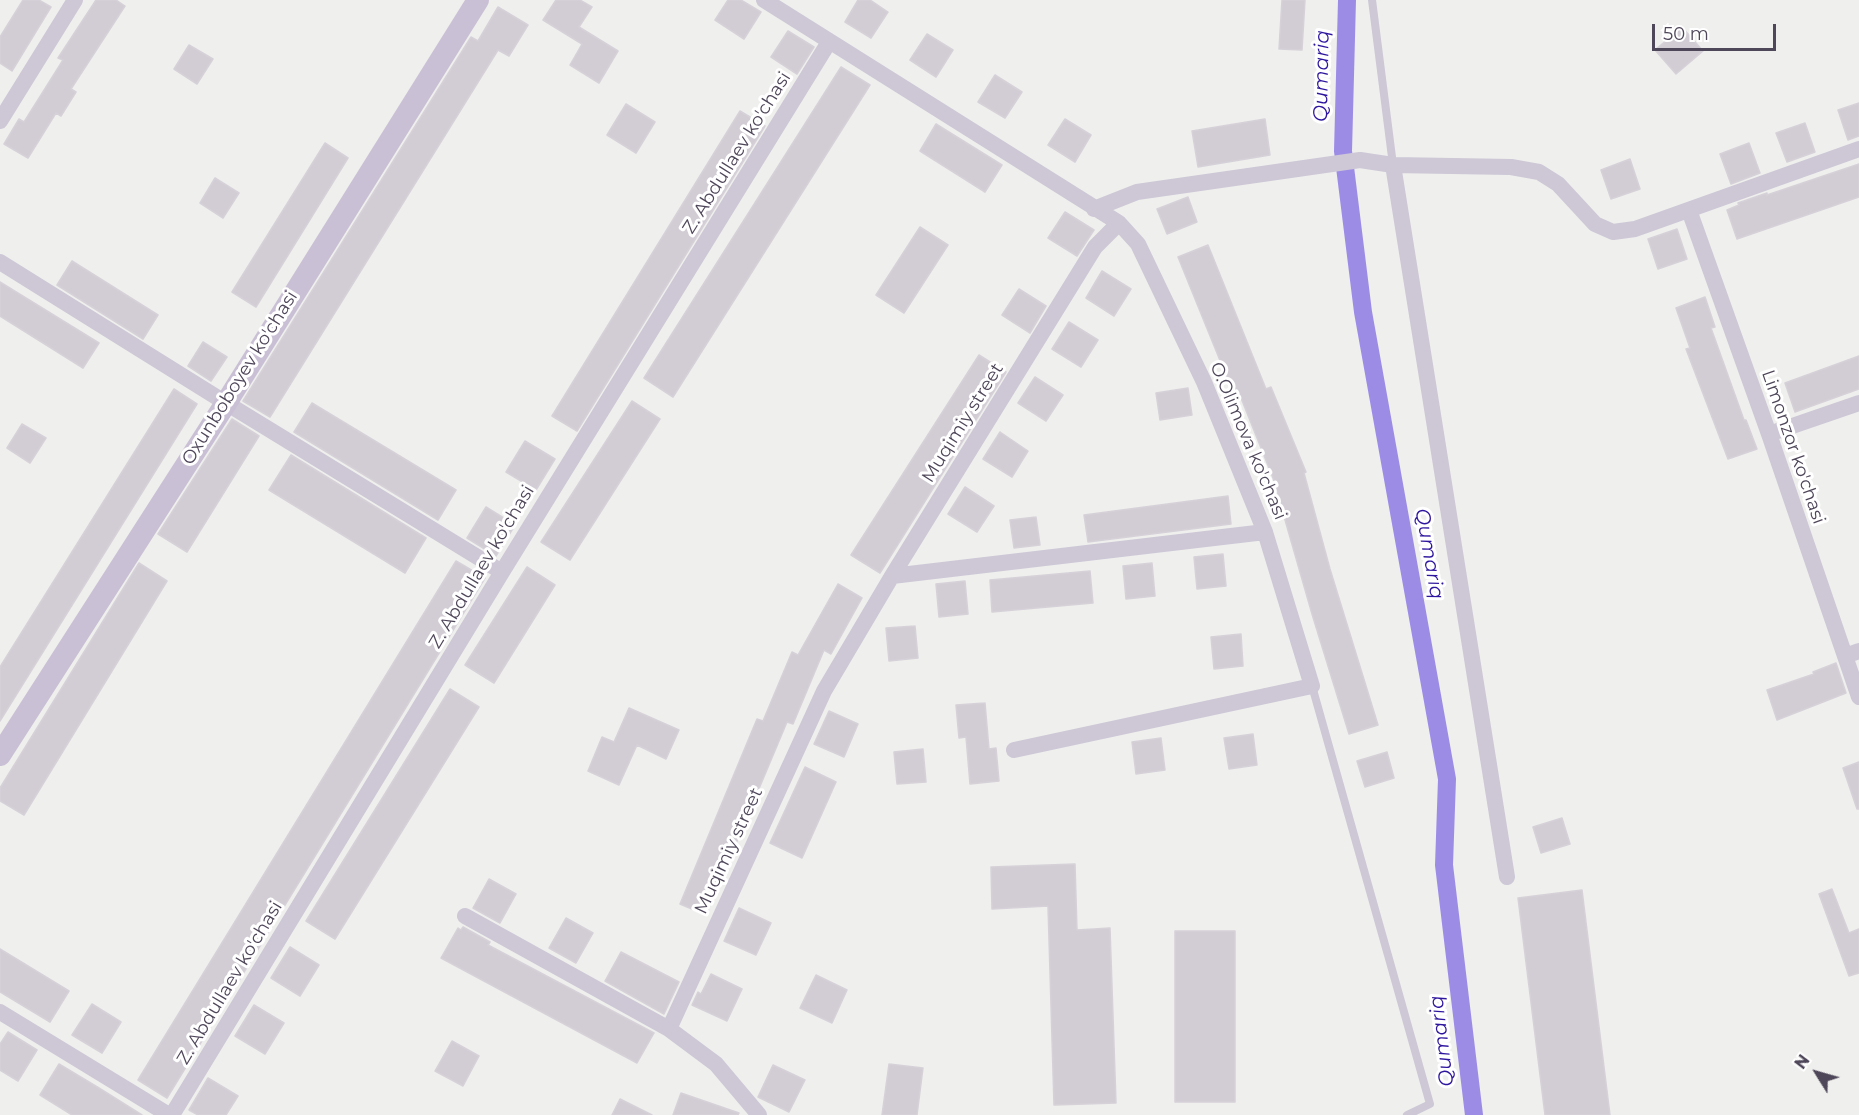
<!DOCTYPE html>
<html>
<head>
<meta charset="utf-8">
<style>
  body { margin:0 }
  #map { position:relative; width:1859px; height:1115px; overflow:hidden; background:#efefed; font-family:Montserrat,sans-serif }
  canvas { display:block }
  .north { position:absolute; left:1787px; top:1043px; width:60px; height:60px; -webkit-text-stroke:4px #fff; paint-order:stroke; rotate:307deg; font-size:16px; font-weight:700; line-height:24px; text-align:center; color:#4e4659 }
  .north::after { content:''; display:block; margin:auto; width:21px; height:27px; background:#4e4659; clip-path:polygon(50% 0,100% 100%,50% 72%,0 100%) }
  .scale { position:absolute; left:1652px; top:24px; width:124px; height:27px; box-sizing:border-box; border:3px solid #4e4659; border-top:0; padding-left:8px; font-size:18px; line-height:21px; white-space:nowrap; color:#4e4659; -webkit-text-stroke:4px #fff; paint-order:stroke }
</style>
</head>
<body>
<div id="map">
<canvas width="1859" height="1115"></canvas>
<div class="north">N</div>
<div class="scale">50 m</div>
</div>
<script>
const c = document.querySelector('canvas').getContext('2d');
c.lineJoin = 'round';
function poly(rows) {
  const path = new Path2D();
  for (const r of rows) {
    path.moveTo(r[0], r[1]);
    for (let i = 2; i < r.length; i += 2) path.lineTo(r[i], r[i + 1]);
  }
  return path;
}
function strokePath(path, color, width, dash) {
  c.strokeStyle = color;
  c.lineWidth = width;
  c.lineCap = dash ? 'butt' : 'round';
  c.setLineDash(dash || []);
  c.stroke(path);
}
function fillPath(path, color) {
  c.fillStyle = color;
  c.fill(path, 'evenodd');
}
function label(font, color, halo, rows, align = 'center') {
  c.font = font + ' Montserrat,sans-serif';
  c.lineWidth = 6;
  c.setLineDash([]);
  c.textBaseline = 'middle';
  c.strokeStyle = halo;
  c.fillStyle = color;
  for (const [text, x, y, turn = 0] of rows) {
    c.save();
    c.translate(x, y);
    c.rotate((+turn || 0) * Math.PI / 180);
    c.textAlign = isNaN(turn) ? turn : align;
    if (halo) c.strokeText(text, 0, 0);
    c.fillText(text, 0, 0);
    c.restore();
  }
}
const canal = poly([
  [1347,0,1343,151,1363,312,1447,779,1444,865,1474,1115]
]);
const building = poly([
  [23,0,39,0,51,7,12,71,0,63,0,37,23,0],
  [96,0,116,0,125,6,71,89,76,92,61,116,56,113,28,158,4,144,19,119,24,122,63,60,58,58,96,0],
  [556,0,580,0,592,7,579,27,618,51,599,83,570,65,582,44,543,20,556,0],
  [728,0,741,0,761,12,744,39,715,20,728,0],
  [858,0,870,0,888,12,871,38,845,22,858,0],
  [1282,0,1305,0,1302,50,1279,49,1282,0],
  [498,7,528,25,509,56,498,50,270,417,243,401,471,37,478,41,498,7],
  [1682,27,1703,51,1676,74,1655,50,1682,27],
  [788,31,814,47,797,74,771,57,788,31],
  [927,34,953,50,936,77,910,60,927,34],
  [189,45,213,59,197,84,174,69,189,45],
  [841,67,870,85,673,397,644,378,841,67],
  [995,75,1022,92,1005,118,978,102,995,75],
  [1859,103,1859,136,1848,140,1838,110,1859,103],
  [626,104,655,122,636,153,607,135,626,104],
  [740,111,765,126,577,431,552,416,740,111],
  [1065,119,1091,135,1075,162,1048,145,1065,119],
  [1265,119,1270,155,1198,167,1192,131,1265,119],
  [1805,123,1815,152,1787,162,1776,133,1805,123],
  [936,124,1002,165,985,192,920,151,936,124],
  [325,143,348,158,256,307,232,292,325,143],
  [1749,143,1760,173,1731,184,1720,154,1749,143],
  [1630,159,1640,189,1611,199,1601,170,1630,159],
  [1859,164,1859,197,1737,239,1727,210,1739,205,1738,203,1767,193,1767,195,1859,164],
  [215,178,239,193,223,218,200,203,215,178],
  [1188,197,1197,222,1167,234,1157,209,1188,197],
  [1065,212,1094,230,1077,256,1048,238,1065,212],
  [920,227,948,245,904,313,876,295,920,227],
  [1677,229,1687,259,1658,269,1648,239,1677,229],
  [1208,245,1266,389,1271,387,1306,472,1304,473,1330,569,1378,725,1349,734,1312,614,1273,478,1239,393,1234,395,1178,257,1208,245],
  [72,261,158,315,143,339,57,285,72,261],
  [1102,271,1131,289,1114,316,1086,298,1102,271],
  [0,282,99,343,83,368,0,316,0,282],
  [1019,289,1046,306,1030,333,1002,315,1019,289],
  [1705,297,1715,327,1711,328,1744,420,1746,420,1757,449,1728,459,1686,349,1690,348,1676,308,1705,297],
  [1069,322,1098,340,1081,367,1052,349,1069,322],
  [203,342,227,357,211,381,188,366,203,342],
  [979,355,1006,372,880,573,851,555,979,355],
  [1859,356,1859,389,1795,412,1785,383,1859,356],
  [1035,377,1063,395,1046,421,1018,403,1035,377],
  [1188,388,1192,415,1160,420,1156,393,1188,388],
  [174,389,197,404,0,721,0,667,174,389],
  [632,401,660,419,570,560,541,542,632,401],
  [312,403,456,490,438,520,294,432,312,403],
  [232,419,259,436,187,552,158,534,232,419],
  [22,424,46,438,30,463,7,448,22,424],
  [1000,432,1028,451,1012,477,983,459,1000,432],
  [525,441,555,459,536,490,506,472,525,441],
  [291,455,426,538,405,573,269,490,291,455],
  [965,487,994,506,977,532,948,514,965,487],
  [1228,496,1231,524,1088,542,1084,515,1228,496],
  [486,507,515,525,496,556,467,538,486,507],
  [1036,517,1040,545,1014,548,1010,520,1036,517],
  [1223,554,1226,586,1197,589,1194,557,1223,554],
  [456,561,485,578,167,1098,138,1080,456,561],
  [139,563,167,581,24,815,0,801,0,788,139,563],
  [1152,563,1155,596,1126,599,1123,566,1152,563],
  [527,567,555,585,494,683,465,665,527,567],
  [1090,571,1093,603,992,612,990,580,1090,571],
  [965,581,968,614,939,617,936,584,965,581],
  [838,584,862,598,831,654,824,650,793,724,787,722,706,915,680,904,757,719,763,721,792,652,798,655,838,584],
  [915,626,918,658,889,661,886,628,915,626],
  [1241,634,1243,666,1214,669,1211,637,1241,634],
  [1836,663,1846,693,1777,720,1767,690,1814,674,1813,672,1836,663],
  [450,689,479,707,335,939,306,921,450,689],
  [985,703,989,749,996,748,999,781,970,784,966,737,959,738,956,705,985,703],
  [629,708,679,730,666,759,637,745,619,785,588,771,602,737,614,742,629,708],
  [829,711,858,724,844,757,814,744,829,711],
  [1253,734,1257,765,1229,769,1224,738,1253,734],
  [1161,738,1165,770,1136,774,1132,742,1161,738],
  [923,749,926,782,897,784,894,752,923,749],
  [1387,752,1394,778,1365,787,1357,761,1387,752],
  [1859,762,1859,809,1857,809,1843,768,1859,762],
  [805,767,836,782,802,858,770,843,805,767],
  [1562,818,1570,844,1541,853,1533,827,1562,818],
  [1075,864,1077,930,1110,928,1116,1103,1054,1105,1048,906,992,909,991,867,1075,864],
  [489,879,516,894,500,923,473,908,489,879],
  [1832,889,1849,933,1859,929,1859,973,1849,976,1819,894,1832,889],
  [1582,890,1610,1115,1545,1115,1518,898,1582,890],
  [739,908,771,923,756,955,724,941,739,908],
  [566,918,593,933,576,963,549,948,566,918],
  [463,927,490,942,488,945,654,1033,637,1063,441,958,458,928,461,930,463,927],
  [1175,931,1235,931,1235,1102,1175,1102,1175,931],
  [290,947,319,965,300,996,271,978,290,947],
  [0,949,69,991,50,1022,0,992,0,949],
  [621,952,679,982,664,1014,605,981,621,952],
  [711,974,742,989,727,1021,692,1005,698,992,701,994,711,974],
  [816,975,847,990,832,1023,800,1008,816,975],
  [92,1004,121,1022,102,1053,72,1035,92,1004],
  [254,1005,284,1023,265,1054,235,1036,254,1005],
  [8,1032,37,1050,18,1081,0,1070,0,1044,8,1032],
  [452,1041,479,1056,463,1086,435,1071,452,1041],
  [59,1064,99,1088,142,1115,72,1115,40,1095,59,1064],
  [889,1064,923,1068,917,1115,882,1115,889,1064],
  [773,1065,805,1080,789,1112,758,1097,773,1065],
  [208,1078,238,1096,226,1115,198,1115,189,1110,208,1078],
  [681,1093,739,1113,738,1115,673,1115,681,1093],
  [620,1099,652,1115,612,1115,620,1099]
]);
const lane = poly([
  [1372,0,1393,165],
  [1312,686,1430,1104,1407,1115]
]);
const street = poly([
  [764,0,1119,223,1138,244,1204,382,1265,532,1312,686,1014,750],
  [0,121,75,0],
  [1393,165,1507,877],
  [1094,209,1137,192,1360,160,1393,165,1511,167,1539,172,1558,184,1595,224,1613,232,1635,229,1859,149],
  [1689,210,1769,434,1859,697],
  [0,262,226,403,502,572],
  [1769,434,1859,403],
  [892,576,1265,532],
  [1845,656,1859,651],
  [465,916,669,1029,716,1064,759,1115],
  [0,1012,169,1115],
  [669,1029,824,691,892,576,1095,247,1119,223],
  [172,1115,502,572,829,42]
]);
const secondary = poly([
  [0,755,226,403,478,0]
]);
const streetNames = [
  ["Z. Abdullaev ko'chasi",737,153,-58],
  ["Oxunboboyev ko'chasi",240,378,-58],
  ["Muqimiy street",963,423,-58],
  ["O.Olimova ko'chasi",1248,441,67],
  ["Limonzor ko'chasi",1793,447,71],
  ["Z. Abdullaev ko'chasi",482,567,-59],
  ["Muqimiy street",729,851,-65],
  ["Z. Abdullaev ko'chasi",230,983,-59]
];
const waterNames = [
  ["Qumariq",1322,76,-89],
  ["Qumariq",1429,554,80],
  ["Qumariq",1442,1041,-97]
];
strokePath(canal, '#9d8ce6', 18);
fillPath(building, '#d2cdd4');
strokePath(building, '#d6d1d8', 1.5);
strokePath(lane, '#cdc7d6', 8);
strokePath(street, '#cdc7d6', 16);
strokePath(secondary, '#cac0d5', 22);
label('18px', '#4e4659', '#fff', streetNames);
label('italic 20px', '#2e159d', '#fff', waterNames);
</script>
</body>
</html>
